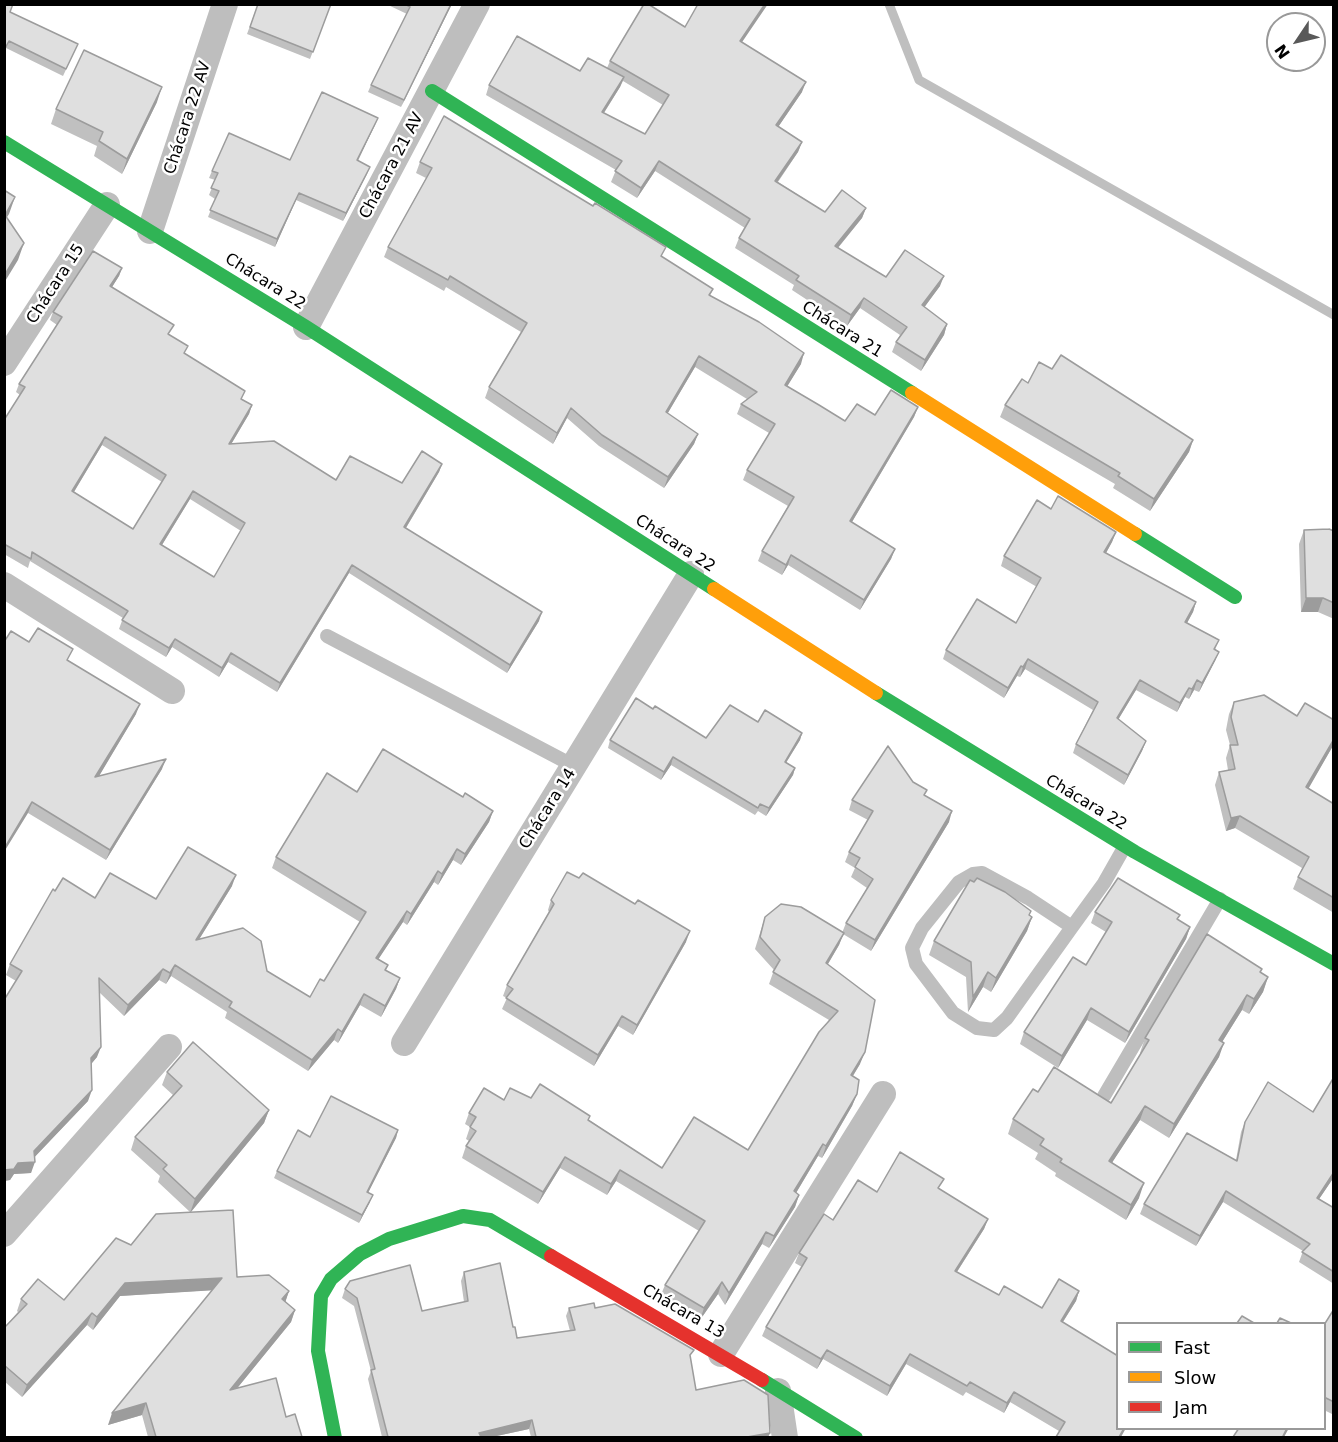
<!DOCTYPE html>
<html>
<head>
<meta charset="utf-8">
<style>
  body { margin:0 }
  #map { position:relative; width:1338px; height:1442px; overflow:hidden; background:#fff; font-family:"DejaVu Sans",sans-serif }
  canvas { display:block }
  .frame { position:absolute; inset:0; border:6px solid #000; pointer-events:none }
  .legend { position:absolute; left:1116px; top:1322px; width:210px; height:108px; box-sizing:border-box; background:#fff; border:2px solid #999; margin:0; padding:8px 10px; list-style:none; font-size:18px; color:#000 }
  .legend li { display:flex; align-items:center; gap:12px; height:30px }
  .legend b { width:30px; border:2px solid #999 }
  .north { position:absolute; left:1266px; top:12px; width:60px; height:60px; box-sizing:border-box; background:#fff; border:2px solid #999; border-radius:50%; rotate:235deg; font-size:16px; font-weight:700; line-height:24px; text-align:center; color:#000 }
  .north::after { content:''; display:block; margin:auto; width:21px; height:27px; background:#595959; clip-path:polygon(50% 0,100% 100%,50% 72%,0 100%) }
</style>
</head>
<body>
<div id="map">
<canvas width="1338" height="1442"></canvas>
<div class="frame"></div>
<ul class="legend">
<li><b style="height:8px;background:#30b455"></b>Fast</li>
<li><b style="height:8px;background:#ff9f0a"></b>Slow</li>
<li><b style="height:8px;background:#e5322d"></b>Jam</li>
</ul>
<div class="north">N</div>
</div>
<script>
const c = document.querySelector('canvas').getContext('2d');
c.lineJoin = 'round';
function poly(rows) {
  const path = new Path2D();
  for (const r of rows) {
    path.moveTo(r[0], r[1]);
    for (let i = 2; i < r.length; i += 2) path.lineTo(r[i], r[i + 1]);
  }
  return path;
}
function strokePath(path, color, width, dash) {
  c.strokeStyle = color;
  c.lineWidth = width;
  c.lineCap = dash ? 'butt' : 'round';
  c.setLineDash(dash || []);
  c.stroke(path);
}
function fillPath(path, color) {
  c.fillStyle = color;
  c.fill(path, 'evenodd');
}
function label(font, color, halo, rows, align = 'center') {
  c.font = font + ' "DejaVu Sans",sans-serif';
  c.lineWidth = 5;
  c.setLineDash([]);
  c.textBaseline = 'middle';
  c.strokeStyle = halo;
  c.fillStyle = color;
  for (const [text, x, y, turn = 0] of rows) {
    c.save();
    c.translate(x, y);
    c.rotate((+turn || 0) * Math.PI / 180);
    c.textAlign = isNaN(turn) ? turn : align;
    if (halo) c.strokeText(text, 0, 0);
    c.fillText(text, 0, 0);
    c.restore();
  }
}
const stream = poly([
  [889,4,919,80,1334,315]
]);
const lane = poly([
  [327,636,574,766],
  [1072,927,1028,898,982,873,973,874,959,882,922,928,912,948,916,964,953,1013,977,1028,994,1030,1007,1018,1072,927,1104,883,1125,846],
  [1104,1096,1220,899]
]);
const street = poly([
  [150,231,225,4],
  [306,327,477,4],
  [4,363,107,205],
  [4,585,172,691],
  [404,1043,691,574],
  [4,1234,169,1047],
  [721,1354,883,1094],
  [778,1391,785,1438]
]);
const fast = poly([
  [432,91,912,393],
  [4,142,306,327,714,589],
  [1135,534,1235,597],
  [876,693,1135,852,1334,964],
  [762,1380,856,1438],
  [335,1438,318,1351,321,1296,331,1279,360,1254,389,1239,463,1216,490,1220,551,1256]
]);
const slow = poly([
  [912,393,1135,534],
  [714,589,876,693]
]);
const jam = poly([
  [551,1256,762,1380]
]);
const wall = poly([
  [4,4,10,12,78,44,63,76,6,48,4,52],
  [258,4,331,4,310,59,247,34],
  [386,4,452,4,401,107,368,92,371,85,407,14],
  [685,27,742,42,802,92,778,127,802,142,798,152,778,182,825,212,866,208,862,218,838,248,886,277,940,286,924,307,947,324,944,335,921,371,892,352,896,342,900,335,860,308,847,326,792,290,794,285,735,248,739,238,745,228,655,171,637,198,611,182,616,170,486,95,489,85,580,71,607,68,610,61],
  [623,81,663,105,645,134,604,113,620,87],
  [157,102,122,174,94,156,97,146,51,124,56,109],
  [378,118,358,161,367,174,343,221,296,200,275,247,208,217,215,199,209,195,215,180,209,178,212,171,290,160],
  [420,162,662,257,713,289,710,296,801,364,787,386,845,421,918,407,914,417,852,522,895,549,891,559,860,610,788,565,782,575,758,561,762,551,788,506,743,480,747,470,769,433,737,414,741,404,747,399,695,367,667,414,698,434,694,444,664,488,599,446,567,418,553,444,485,398,489,387,521,332,446,287,444,291,384,257,388,247,426,178,416,173],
  [122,268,119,276,112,287,170,335,186,354,242,399,252,405,249,414,231,444,336,480,402,483,442,464,439,472,406,528,539,621,507,673,349,573,277,692,228,662,219,677,172,647,166,657,119,629,123,618,30,561,28,568,4,554,4,420,20,395,16,392,19,384,57,325,50,320,53,312],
  [102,445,162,482,133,529,74,492],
  [190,499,241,531,214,577,162,545],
  [1052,369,1193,440,1189,452,1150,511,1113,488,1115,484,1000,417,1005,405,1028,383],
  [1051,509,1116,532,1112,542,1106,553,1196,602,1193,612,1187,623,1219,640,1215,650,1219,652,1215,661,1199,692,1194,690,1189,699,1185,697,1177,712,1136,690,1118,720,1146,741,1142,751,1124,785,1073,753,1076,744,1093,710,1025,669,1020,677,1017,676,1004,698,943,659,946,650,1016,623,1037,587,1001,566,1004,556],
  [1304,530,1334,531,1334,619,1318,612,1301,612,1299,544],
  [29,642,68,661,136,714,98,777,162,769,106,860,28,813],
  [1234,702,1297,716,1334,720,1334,744,1308,788,1334,804,1334,913,1293,889,1298,877,1302,868,1235,828,1226,831,1215,785,1219,772,1228,770,1226,758,1230,745,1226,730,1229,714],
  [653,709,706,738,758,722,802,733,800,740,786,763,795,768,793,775,766,816,758,811,755,815,671,765,661,780,608,748,610,740],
  [913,782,949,822,871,951,843,934,839,945,828,964,860,1064,853,1076,857,1094,852,1106,822,1158,818,1156,796,1193,799,1195,795,1207,769,1248,762,1244,725,1305,718,1294,700,1320,660,1297,665,1285,699,1231,616,1181,607,1195,560,1168,538,1204,462,1158,466,1146,469,1141,466,1139,470,1127,465,1124,469,1113,504,1100,531,1098,589,1120,662,1168,748,1150,829,1020,769,984,774,970,755,949,765,917,842,933,846,923,867,888,851,877,855,868,845,862,849,852,868,820,849,810,852,800],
  [357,792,463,797,493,811,489,822,461,865,453,860,438,885,434,882,407,925,403,922,378,959,388,965,386,970,400,978,396,989,381,1017,360,1005,338,1043,334,1040,308,1071,225,1018,227,1012,171,976,166,984,159,980,124,1016,100,993,97,1057,91,1064,88,1101,34,1157,31,1173,14,1174,10,1180,4,1181,4,1000,16,981,6,975,10,964,55,891,95,898,156,899,232,886,199,939,267,971,310,997,324,981,360,922,272,868,276,857],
  [551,900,686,942,633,1035,618,1026,594,1066,502,1009,507,998,503,996,507,985,549,912,548,910],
  [1095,912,1178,920,1190,927,1186,939,1125,1043,1087,1020,1058,1068,1020,1044,1024,1032,1086,965,1106,932,1091,923],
  [1030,915,1032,917,1027,931,991,992,983,987,968,1012,966,977,929,955,934,941],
  [1261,973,1268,977,1263,992,1249,1014,1242,1010,1222,1042,1219,1057,1169,1138,1140,1120,1112,1162,1139,1198,1126,1220,1055,1176,1056,1173,1035,1159,1038,1153,1008,1134,1013,1119,1038,1092,1111,1103,1141,1053,1140,1053,1145,1038],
  [167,1072,269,1110,264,1123,191,1212,237,1277,289,1291,285,1302,295,1310,291,1322,237,1388,286,1417,302,1437,148,1437,142,1415,108,1425,212,1290,120,1296,93,1330,87,1325,22,1397,4,1381,4,1328,18,1312,17,1311,21,1299,64,1300,131,1245,190,1212,158,1182,160,1176,131,1150,135,1137,173,1095,162,1085],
  [1334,1077,1334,1177,1319,1199,1334,1208,1334,1284,1299,1262,1303,1251,1223,1202,1196,1246,1140,1214,1144,1204,1236,1160,1241,1132,1245,1122,1313,1112],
  [398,1130,396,1138,368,1192,370,1202,359,1223,274,1178,277,1171,310,1137],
  [940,1189,988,1219,984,1229,957,1272,999,1295,1042,1308,1079,1291,1076,1301,1063,1322,1118,1356,1059,1431,1010,1402,1004,1413,966,1392,963,1396,906,1364,887,1396,823,1359,817,1369,762,1336,766,1327,802,1267,795,1263,799,1253,833,1220,877,1192],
  [464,1272,513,1327,517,1338,570,1331,566,1316,569,1308,595,1308,690,1359,696,1390,770,1433,768,1437,531,1437,529,1429,492,1437,382,1437,368,1379,371,1371,354,1306,342,1298,345,1289,422,1311,464,1302,461,1281],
  [1334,1309,1334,1415,1324,1410,1324,1325]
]);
const shadedWall = poly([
  [451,4,452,4,401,107,404,100],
  [765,4,768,4,736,51,740,41],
  [624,77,620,87,598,122,602,112],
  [806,82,802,92,772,136,776,125],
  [162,87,157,102,122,174,127,159],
  [378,118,375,125,354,168,357,160],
  [802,142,798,152,771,191,775,181],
  [659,161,655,171,637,198,641,188],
  [370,167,367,174,343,221,346,213],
  [299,193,296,200,275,247,277,239],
  [15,197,9,214,4,222,5,215],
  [866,208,862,218,831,256,835,246],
  [24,243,18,260,4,283,4,276],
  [122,268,119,276,107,295,110,286],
  [944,276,940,286,918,316,922,305],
  [864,298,860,308,847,326,851,315],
  [947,324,944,335,921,371,925,360],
  [804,353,801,364,782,395,785,385],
  [699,356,695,367,662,423,666,412],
  [252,405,249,414,226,453,229,444],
  [918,407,914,417,846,532,850,521],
  [571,408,567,418,553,444,557,433],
  [698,434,694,444,664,488,668,477],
  [105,437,102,445,69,500,72,491],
  [1193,440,1189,452,1150,511,1154,499],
  [442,464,439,472,401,536,404,527],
  [193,491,190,499,157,553,160,544],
  [1116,532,1112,542,1101,562,1104,552],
  [895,549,891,559,860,610,864,600],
  [791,555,788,565,782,575,786,565],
  [352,565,349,573,277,692,280,683],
  [1306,598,1323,598,1318,612,1301,612],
  [1196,602,1193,612,1182,632,1185,622],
  [542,612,539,621,507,673,510,665],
  [175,639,172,647,166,657,169,648],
  [1219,652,1215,661,1199,692,1202,683],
  [231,653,228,662,219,677,222,668],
  [1028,659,1025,669,1020,677,1023,667],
  [1021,666,1017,676,1004,698,1008,688],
  [1140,680,1136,690,1113,728,1117,718],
  [1197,680,1194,690,1189,699,1192,689],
  [1189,688,1185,697,1177,712,1180,703],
  [140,704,136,714,92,788,95,777],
  [802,733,800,740,782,769,785,762],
  [1334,739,1334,744,1302,800,1306,787],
  [1146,741,1142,751,1124,785,1128,775],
  [673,757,671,765,661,780,664,772],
  [166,759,162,769,106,860,110,850],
  [795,768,793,775,766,816,769,808],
  [32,802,28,813,4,852,4,849],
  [493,811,489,822,461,865,465,854],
  [952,811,949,822,871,951,875,940],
  [1240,816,1235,828,1226,831,1231,818],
  [457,849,453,860,438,885,442,874],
  [438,871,434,882,407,925,411,914],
  [236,875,232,886,192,951,196,940],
  [407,911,403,922,372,969,376,958],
  [1032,917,1027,931,991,992,996,978],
  [1190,927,1186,939,1125,1043,1129,1032],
  [690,931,686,942,633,1035,637,1025],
  [844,933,839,945,822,974,826,963],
  [175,965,171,976,166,984,170,973],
  [163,969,159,980,124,1016,128,1005],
  [988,972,983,987,968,1012,973,997],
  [1268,977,1263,992,1249,1014,1254,999],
  [400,978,396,989,381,1017,385,1006],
  [364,994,360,1005,338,1043,342,1032],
  [1247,995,1242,1010,1214,1055,1219,1040],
  [1091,1008,1087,1020,1058,1068,1062,1056],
  [622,1016,618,1026,594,1066,598,1055],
  [338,1029,334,1040,308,1071,312,1060],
  [1224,1043,1219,1057,1169,1138,1174,1124],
  [101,1047,97,1057,87,1069,91,1058],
  [865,1052,860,1064,846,1087,851,1075],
  [92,1090,88,1101,30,1162,34,1151],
  [857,1094,852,1106,822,1158,826,1146],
  [1145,1106,1140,1120,1104,1175,1109,1161],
  [269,1110,264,1123,190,1213,195,1199],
  [398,1130,396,1138,365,1199,367,1192],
  [823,1144,818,1156,790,1203,794,1191],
  [565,1157,560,1168,538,1204,543,1192],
  [35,1162,31,1173,14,1174,10,1180,4,1181,4,1170,18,1163],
  [620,1170,616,1181,607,1195,611,1184],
  [1334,1172,1334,1177,1313,1208,1317,1198],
  [1144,1183,1139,1198,1126,1220,1131,1205],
  [1226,1191,1223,1202,1196,1246,1200,1236],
  [373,1195,370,1202,359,1223,362,1215],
  [799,1195,795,1207,769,1248,774,1236],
  [988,1219,984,1229,951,1281,955,1271],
  [766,1232,762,1244,725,1305,729,1293],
  [222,1278,217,1290,120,1296,93,1330,97,1317,125,1283],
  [722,1282,718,1294,700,1320,704,1308],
  [289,1291,285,1303,282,1299],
  [1079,1291,1076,1301,1057,1331,1061,1321],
  [295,1310,291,1322,226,1402,230,1390],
  [92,1313,87,1325,22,1397,27,1385],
  [827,1350,823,1359,817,1369,821,1359],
  [910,1354,906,1364,887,1396,890,1386],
  [1014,1392,1010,1402,1004,1413,1007,1403],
  [146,1403,142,1415,108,1425,112,1413],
  [532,1420,529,1429,492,1437,478,1437,479,1433],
  [1124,1428,1126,1428,1121,1437,1119,1437],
  [1287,1428,1289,1428,1284,1437,1282,1437],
  [770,1433,768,1437,747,1437]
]);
const building = poly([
  [4,4,13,4,10,12,78,44,66,69,9,41,4,50,4,4],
  [258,4,331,4,313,52,250,27,258,4],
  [405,4,451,4,404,100,371,85,410,7,405,4],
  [644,4,648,4,685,27,698,4,765,4,740,41,806,82,776,125,802,142,775,181,825,212,842,190,866,208,835,246,886,277,905,250,944,276,922,305,947,324,925,360,896,342,907,327,864,298,851,315,796,280,799,276,739,238,750,219,659,161,641,188,615,171,622,161,489,85,517,36,580,71,588,58,624,77,602,112,645,134,669,95,610,61,644,4],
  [84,50,162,87,127,159,99,141,103,132,56,109,84,50],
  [322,92,378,118,357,160,370,167,346,213,299,193,277,239,210,210,219,191,211,188,218,173,212,171,229,133,290,160,322,92],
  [444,116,593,206,595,203,666,247,661,256,713,289,709,295,759,322,804,353,785,385,819,405,845,421,857,404,875,415,891,390,918,407,850,521,895,549,864,600,791,555,786,565,762,551,794,497,747,470,775,424,741,404,757,392,699,356,666,412,698,434,668,477,602,435,571,408,557,433,489,387,527,323,450,276,448,280,388,247,432,168,420,162,444,116],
  [4,190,15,197,5,215,24,243,4,276,4,190],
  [93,251,122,268,110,286,174,325,168,334,188,346,184,353,245,391,241,399,252,405,229,444,274,441,336,480,350,456,402,483,422,451,442,464,404,527,542,612,510,665,352,565,280,683,231,653,222,668,175,639,169,648,122,620,128,611,32,552,31,559,4,544,4,420,25,387,19,384,62,317,53,312,93,251],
  [105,437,166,475,133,529,72,491,105,437],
  [193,491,245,523,214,577,160,544,193,491],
  [1061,355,1193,440,1154,499,1118,476,1120,473,1005,405,1022,379,1028,383,1039,362,1052,369,1061,355],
  [1058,496,1116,532,1104,552,1196,602,1185,622,1219,640,1214,649,1219,652,1202,683,1197,680,1192,689,1189,688,1180,703,1140,680,1117,718,1146,741,1128,775,1076,744,1098,702,1028,659,1023,667,1021,666,1008,688,946,650,977,599,1016,623,1041,578,1004,556,1037,500,1051,509,1058,496],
  [1329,529,1334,531,1334,603,1323,598,1306,598,1304,530,1329,529],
  [38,628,73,649,67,660,140,704,95,777,166,759,110,850,32,802,4,849,4,642,11,631,29,642,38,628],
  [1264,695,1297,716,1305,703,1334,720,1334,739,1306,787,1334,804,1334,898,1298,877,1309,857,1240,816,1231,818,1219,772,1235,769,1230,745,1238,745,1231,717,1234,702,1264,695],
  [636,698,653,709,655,706,706,738,730,705,758,722,765,710,802,733,785,762,795,768,769,808,760,804,758,808,673,757,664,772,610,740,636,698],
  [888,746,913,782,927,790,924,795,952,811,875,940,846,923,873,879,855,867,860,858,849,852,873,811,852,800,888,746],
  [383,749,463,797,465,793,493,811,465,854,457,849,442,874,438,871,411,914,407,911,376,958,388,965,385,970,400,978,385,1006,364,994,342,1032,338,1029,312,1060,229,1007,232,1002,175,965,170,973,163,969,128,1005,99,978,101,1047,91,1058,92,1090,34,1151,35,1162,18,1163,14,1169,4,1170,4,1000,22,971,10,964,53,889,55,891,63,878,95,898,110,873,156,899,188,847,236,875,196,940,243,928,261,941,267,971,310,997,320,979,324,981,366,912,276,857,327,773,357,792,383,749],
  [567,872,579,878,583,873,635,904,638,900,690,931,637,1025,622,1016,598,1055,506,998,513,989,507,985,554,904,551,900,567,872],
  [977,878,1005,892,1031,911,1029,915,1032,917,996,978,988,972,973,997,971,962,934,941,970,880,974,882,977,878],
  [1118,878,1180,915,1177,919,1190,927,1129,1032,1091,1008,1062,1056,1024,1032,1073,957,1086,965,1112,922,1095,912,1118,878],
  [781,904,801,907,844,933,826,963,875,1000,865,1052,851,1075,859,1080,857,1094,826,1146,823,1144,794,1191,799,1195,774,1236,766,1232,729,1293,722,1282,704,1308,665,1285,705,1221,620,1170,611,1184,565,1157,543,1192,466,1146,476,1131,470,1127,476,1117,469,1113,484,1088,504,1100,510,1088,531,1098,540,1084,590,1116,588,1120,662,1168,694,1117,748,1150,819,1032,838,1011,773,972,780,960,760,937,765,917,781,904],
  [1207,934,1262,969,1260,972,1268,977,1254,999,1247,995,1219,1040,1224,1043,1174,1124,1145,1106,1109,1161,1144,1183,1131,1205,1060,1162,1062,1159,1040,1145,1044,1139,1013,1119,1033,1089,1038,1092,1054,1067,1111,1103,1149,1040,1145,1038,1207,934],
  [193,1042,269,1110,195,1199,163,1169,167,1165,135,1137,182,1086,167,1072,193,1042],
  [1334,1077,1334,1172,1317,1198,1334,1208,1334,1272,1302,1252,1310,1244,1226,1191,1200,1236,1144,1204,1187,1133,1237,1161,1245,1122,1268,1082,1313,1112,1334,1077],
  [331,1096,398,1130,367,1192,373,1195,362,1215,277,1171,298,1130,310,1137,331,1096],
  [900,1152,944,1179,938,1188,988,1219,955,1271,999,1295,1004,1286,1042,1308,1059,1279,1079,1291,1061,1321,1118,1356,1118,1428,1124,1428,1119,1437,1056,1437,1065,1422,1014,1392,1007,1403,970,1382,967,1386,910,1354,890,1386,827,1350,821,1359,766,1327,807,1258,799,1253,824,1214,833,1220,858,1180,877,1192,900,1152],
  [233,1210,237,1277,269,1275,289,1291,282,1299,295,1310,230,1390,276,1378,286,1417,295,1414,302,1437,156,1437,146,1403,112,1413,222,1278,125,1283,97,1317,92,1313,27,1385,4,1365,4,1328,27,1304,21,1299,38,1279,64,1300,116,1238,131,1245,156,1214,233,1210],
  [500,1263,513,1327,515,1327,517,1338,575,1330,569,1308,594,1303,595,1308,615,1304,694,1350,690,1355,696,1390,744,1380,768,1395,770,1433,747,1437,536,1437,532,1420,479,1433,481,1437,388,1437,371,1370,375,1369,357,1298,345,1289,350,1281,410,1265,422,1311,468,1301,464,1272,500,1263],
  [1334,1309,1334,1402,1324,1397,1324,1325,1334,1309],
  [1242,1316,1254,1323,1237,1323,1242,1316],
  [1280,1318,1291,1323,1277,1323,1280,1318],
  [1239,1428,1287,1428,1283,1436,1285,1437,1233,1437,1239,1428]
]);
const streetNames = [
  ["Chácara 22 AV",188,118,-72],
  ["Chácara 21 AV",392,166,-62],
  ["Chácara 22",265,282,32],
  ["Chácara 15",56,284,-57],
  ["Chácara 21",842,330,32],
  ["Chácara 22",675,544,33],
  ["Chácara 22",1086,803,31],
  ["Chácara 14",548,809,-58],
  ["Chácara 13",683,1312,30]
];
strokePath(stream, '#bfbfbf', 9);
strokePath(lane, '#bebebe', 14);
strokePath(street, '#bebebe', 26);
strokePath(fast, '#30b455', 14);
strokePath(slow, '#ff9f0a', 14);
strokePath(jam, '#e5322d', 14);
fillPath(wall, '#c0c0c0');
fillPath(shadedWall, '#9c9c9c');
fillPath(building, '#dfdfdf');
strokePath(building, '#9c9c9c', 1.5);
label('16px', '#000', '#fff', streetNames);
</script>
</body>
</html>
